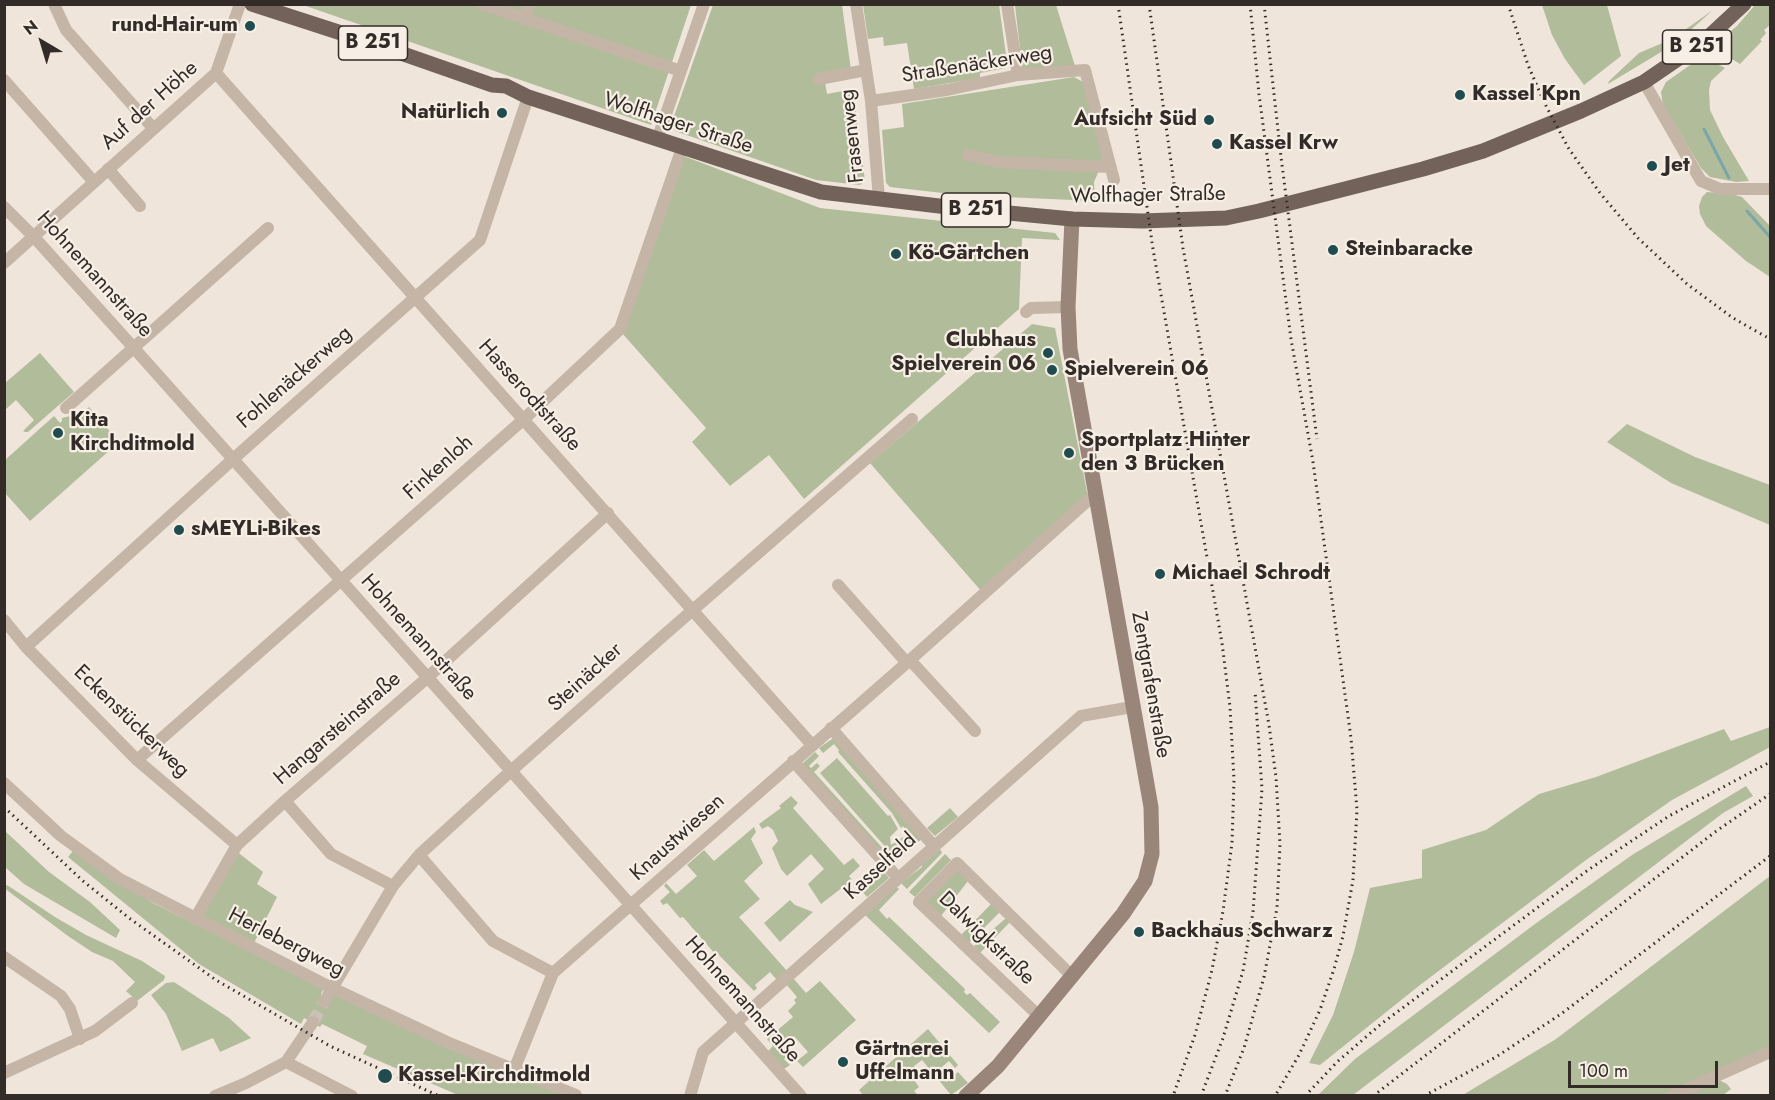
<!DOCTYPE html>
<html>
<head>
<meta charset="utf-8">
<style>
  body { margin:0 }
  #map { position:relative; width:1775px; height:1100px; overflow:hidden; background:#efe5da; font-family:Jost,sans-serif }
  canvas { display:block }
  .frame { position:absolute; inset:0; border:6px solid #332b27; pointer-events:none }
  .north { position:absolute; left:12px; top:12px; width:60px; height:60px; -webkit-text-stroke:4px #f7efe5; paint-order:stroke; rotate:322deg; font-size:16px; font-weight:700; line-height:24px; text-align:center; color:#332b27 }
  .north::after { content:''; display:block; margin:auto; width:21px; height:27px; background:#332b27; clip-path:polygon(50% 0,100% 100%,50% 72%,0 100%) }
  .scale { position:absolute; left:1568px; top:1061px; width:150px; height:27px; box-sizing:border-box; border:3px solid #332b27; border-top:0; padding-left:8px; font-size:18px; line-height:21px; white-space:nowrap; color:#332b27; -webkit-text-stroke:4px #f7efe5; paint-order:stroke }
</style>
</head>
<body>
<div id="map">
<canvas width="1775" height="1100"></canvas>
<div class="frame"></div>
<div class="north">N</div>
<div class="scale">100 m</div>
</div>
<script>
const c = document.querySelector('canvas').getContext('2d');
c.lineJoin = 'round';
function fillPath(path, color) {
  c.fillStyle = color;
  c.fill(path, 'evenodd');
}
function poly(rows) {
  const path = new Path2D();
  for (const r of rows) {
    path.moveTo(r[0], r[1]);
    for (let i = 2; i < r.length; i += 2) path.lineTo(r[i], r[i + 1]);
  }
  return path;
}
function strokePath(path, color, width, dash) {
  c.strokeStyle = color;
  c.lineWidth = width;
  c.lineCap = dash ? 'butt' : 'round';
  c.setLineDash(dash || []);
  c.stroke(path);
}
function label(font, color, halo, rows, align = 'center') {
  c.font = font + ' Jost,sans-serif';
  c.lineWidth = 4.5;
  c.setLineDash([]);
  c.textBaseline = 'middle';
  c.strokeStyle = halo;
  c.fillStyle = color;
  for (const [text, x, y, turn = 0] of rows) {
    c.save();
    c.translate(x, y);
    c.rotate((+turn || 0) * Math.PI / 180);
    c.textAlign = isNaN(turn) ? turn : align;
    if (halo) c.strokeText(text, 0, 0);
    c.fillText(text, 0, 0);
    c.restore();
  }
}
const green = poly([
  [303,5,691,5,651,125],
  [713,5,842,5,851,70,824,76,827,94,853,89,865,181,860,185,816,180,675,131,672,122],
  [863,5,999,5,1007,62,1006,68,980,73,980,78,914,89,907,43,884,46,883,37,868,39],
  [1015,5,1056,5,1075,66,1024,71,1022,67],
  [1542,5,1607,5,1621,56,1584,85,1565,59,1552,35],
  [1755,5,1770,5,1770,25,1764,30,1766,33,1760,40,1762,41,1740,64,1719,51,1715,44,1737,26],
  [1713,10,1676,43,1608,84,1609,81,1639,53,1672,39],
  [1703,56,1725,68,1711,81,1709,90,1710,110,1723,137,1749,181,1736,182,1710,177,1701,168,1663,105,1661,92,1666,82],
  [1074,77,1083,82,1104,159,1094,182,1095,201,960,195,890,187,886,183,882,130,904,127,902,104],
  [681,155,820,208,1055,233,1060,240,1022,238,1019,309,804,499,769,455,730,486,692,442,706,428,622,333],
  [1707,192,1731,194,1742,197,1770,226,1770,277,1746,261,1706,226,1700,214,1699,206,1702,197],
  [1032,324,1055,328,1088,497,982,592,870,463],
  [40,353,74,392,28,432,25,432,23,431,34,420,16,400,5,410,5,383],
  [89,407,119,442,30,521,5,493,5,460,54,416,60,423,62,421,62,418,70,416,76,418],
  [1627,424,1695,457,1770,485,1770,525,1671,483,1607,442],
  [1770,727,1770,747,1672,800,1586,860,1420,985,1320,1065,1309,1063,1333,1015,1354,952,1370,888,1422,878,1422,850,1486,830,1539,794,1596,777,1724,729,1731,741],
  [832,739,836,740,923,838,912,847,905,835,908,834,903,826,901,828,892,813,838,752,839,750,834,744,823,753,819,748],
  [815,752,819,756,809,766,811,768,817,763,820,766,814,772,895,862,892,865,802,764],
  [837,758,888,816,890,815,898,829,890,837,891,845,903,837,910,849,897,860,820,773],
  [1746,786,1753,796,1723,813,1353,1095,1318,1095,1355,1059,1539,921,1632,855],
  [791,796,798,803,793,808,844,865,853,858,860,866,849,876,852,880,821,904,808,884,824,869,811,854,787,876,781,869,772,848,778,841,773,830,768,826,762,829,759,824,781,808,779,806],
  [950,808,958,817,935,836,927,828],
  [754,827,756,832,751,839,763,863,744,881,760,899,739,917,787,971,777,980,770,972,755,985,757,988,754,991,718,954,716,955,683,917,680,918,667,903,663,905,660,901,670,892,664,886,666,883,676,894,697,876,687,865,704,850,714,861],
  [4,830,49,872,90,902,120,930,116,938,24,884,5,867],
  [940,849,942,853,907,889,901,883,922,867,922,865],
  [73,851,153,903,324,988,321,994,321,999,336,994,565,1095,458,1095,363,1054,367,1046,322,1024,320,1027,304,1018,301,1024,199,964,68,857],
  [236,851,263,872,257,884,277,897,254,943,199,917],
  [945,854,951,860,915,897,909,892],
  [882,869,889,878,867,897,860,889],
  [956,869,968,881,941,916,926,901],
  [1770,876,1770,1048,1699,1078,1664,1095,1461,1096,1556,1039],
  [7,885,55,917,86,935,142,961,165,976,164,980,137,1001,126,991,135,982,113,961,92,952,68,936,4,888],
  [896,886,899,889,879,910,887,919,889,917,965,989,964,992,967,995,970,993,1000,1022,989,1033,864,914],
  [790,900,795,905,813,912,780,942,764,923],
  [992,903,1001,911,969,943,961,935],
  [1006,918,1010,922,980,953,974,946],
  [793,978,806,993,820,981,856,1020,803,1067,797,1061,808,1052,794,1036,785,1044,792,1052,784,1059,790,1065,784,1069,768,1051,773,1046,767,1039,793,1017,788,1011,796,1003,794,1000,797,997,786,984],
  [174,982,229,1018,251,1038,220,1052,213,1038,182,1051,166,1014,151,995,166,983],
  [928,1029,958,1065,955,1068,949,1061,937,1071,947,1082,958,1072,968,1083,951,1095,922,1060,914,1066,918,1072,912,1077,919,1087,914,1091,918,1095,863,1095,859,1090],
  [1717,1079,1727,1084,1731,1089,1723,1095,1682,1096]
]);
const stream = poly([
  [1704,129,1729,178],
  [1747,211,1770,237]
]);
const streetTunnel = poly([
  [313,1022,324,1002]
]);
const street = poly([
  [54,4,66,30,153,128],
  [482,4,681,71],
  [856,4,871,101,879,199],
  [1007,4,1018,75],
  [525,20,529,4],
  [216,73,812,745],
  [819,79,866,70],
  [4,80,94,182],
  [1644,82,1701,181,1720,189,1770,189],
  [871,101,947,90,1018,75,1085,70,1114,180],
  [657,140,704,4],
  [968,155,999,162,1110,167],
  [108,169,140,206],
  [4,207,34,237,133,347,801,1096],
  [4,263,216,73,240,4],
  [1026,312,1031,308,1068,307],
  [66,408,268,228],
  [838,585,907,663],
  [4,620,26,647,137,760,237,845],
  [26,647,232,460,480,240,528,97],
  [910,660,975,731],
  [831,728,934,846],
  [137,760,524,419,620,329,682,148],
  [793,761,898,878],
  [4,783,61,836,120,879,332,988,447,1042,576,1095],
  [285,801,331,854,393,886],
  [419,855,493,941,553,973],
  [195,919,237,845,285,801,427,678,608,513],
  [4,957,61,996,70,1009,80,1039],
  [324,1002,393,886,419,855,512,770,663,636,912,419],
  [1040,1017,919,902,957,863,1072,976],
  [286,1062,352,1096],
  [514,1070,553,973,910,660,1094,495],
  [4,1073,95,1031,132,1003],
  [215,1096,246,1083,286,1062,313,1022],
  [690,1096,703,1052,1081,716,1132,707],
  [1672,1096,1770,1052]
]);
const secondary = poly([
  [966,1096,998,1066,1123,914,1145,881,1152,854,1151,807,1070,349,1068,307,1072,219]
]);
const primary = poly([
  [252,4,369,42,492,85,506,86,528,97,821,192,956,208,1072,219,1142,221,1226,218,1259,211,1423,169,1483,151,1581,111,1644,82,1704,41,1744,4]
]);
const rail = poly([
  [1118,4,1153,249,1222,643,1230,707,1234,780,1232,843,1223,911,1212,970,1195,1035,1173,1096],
  [1149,4,1183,248,1269,725,1276,777,1280,844,1277,908,1264,977,1244,1048,1225,1096],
  [1250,4,1259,94,1291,339,1313,462,1351,738,1357,810,1353,880,1343,936,1334,969,1320,1010,1299,1055,1275,1096],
  [1264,4,1281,157,1317,439],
  [1508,4,1528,65,1544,102,1569,149,1600,193,1638,238,1687,284,1733,318,1770,339],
  [4,807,83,881,129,918,216,980,330,1046,439,1096],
  [1201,1096,1223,1038,1243,971,1253,912,1262,789,1255,691],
  [1305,1096,1337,1062,1381,1024,1588,870,1669,816,1770,762],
  [1373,1096,1715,832,1770,794],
  [1424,1096,1496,1057,1561,1014,1770,856]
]);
const markers = [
  [250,26,6,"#204c50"],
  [1460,95,6,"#204c50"],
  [502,113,6,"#204c50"],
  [1209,120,6,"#204c50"],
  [1217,144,6,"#204c50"],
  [1652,166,6,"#204c50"],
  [1333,250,6,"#204c50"],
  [896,254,6,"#204c50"],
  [1048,353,6,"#204c50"],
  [1052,370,6,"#204c50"],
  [58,433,6,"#204c50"],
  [1069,453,6,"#204c50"],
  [179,530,6,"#204c50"],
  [1160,574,6,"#204c50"],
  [1139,932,6,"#204c50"],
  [843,1062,6,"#204c50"],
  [385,1076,8,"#204c50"]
];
const shields = [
  [373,43,69],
  [1697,47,69],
  [976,210,69]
];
const shieldNames = [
  ["B 251",373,43],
  ["B 251",1697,47],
  ["B 251",976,210]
];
const poiNames = [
  ["rund-Hair-um",238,26,"right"],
  ["Kassel Kpn",1472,95],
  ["Natürlich",490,113,"right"],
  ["Aufsicht Süd",1197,120,"right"],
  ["Kassel Krw",1229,144],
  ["Jet",1664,166],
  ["Steinbaracke",1345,250],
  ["Kö-Gärtchen",908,254],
  ["Clubhaus",1036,341,"right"],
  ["Spielverein 06",1036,365,"right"],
  ["Spielverein 06",1064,370],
  ["Kita",70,421],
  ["Kirchditmold",70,445],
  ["Sportplatz Hinter",1081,441],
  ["den 3 Brücken",1081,465],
  ["sMEYLi-Bikes",191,530],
  ["Michael Schrodt",1172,574],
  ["Backhaus Schwarz",1151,932],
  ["Gärtnerei",855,1050],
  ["Uffelmann",855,1074],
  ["Kassel-Kirchditmold",398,1076]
];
const streetNames = [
  ["Straßenäckerweg",977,65,-9],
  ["Auf der Höhe",150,106,-42],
  ["Wolfhager Straße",678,124,18],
  ["Frasenweg",853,136,-96],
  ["Wolfhager Straße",1148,196,-1],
  ["Hohnemannstraße",94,275,48],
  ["Fohlenäckerweg",295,378,-41],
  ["Hasserodtstraße",529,396,48],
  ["Finkenloh",439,468,-42],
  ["Hohnemannstraße",418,638,48],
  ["Steinäcker",586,678,-42],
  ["Zentgrafenstraße",1150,685,80],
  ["Eckenstückerweg",131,722,44],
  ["Hangarsteinstraße",338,729,-41],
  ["Knaustwiesen",678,838,-42],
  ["Kasselfeld",881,867,-42],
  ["Dalwigkstraße",986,939,44],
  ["Herlebergweg",286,943,27],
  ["Hohnemannstraße",742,1000,48]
];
fillPath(green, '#b1bc9b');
strokePath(stream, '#7ba6a9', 3);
strokePath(streetTunnel, '#c9c0b6', 12, [12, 6]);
strokePath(street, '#c5b5a7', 12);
strokePath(secondary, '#998579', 15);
strokePath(primary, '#736259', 15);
strokePath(rail, '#332b27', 3, [1.5, 4.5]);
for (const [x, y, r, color] of markers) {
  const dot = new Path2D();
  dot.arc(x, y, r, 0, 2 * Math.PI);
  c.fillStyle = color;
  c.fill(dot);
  strokePath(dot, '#f7efe5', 2);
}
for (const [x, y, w] of shields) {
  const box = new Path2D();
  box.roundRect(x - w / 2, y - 17, w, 34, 4.5);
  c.fillStyle = '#f7efe5';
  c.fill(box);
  strokePath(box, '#332b27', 1.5);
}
label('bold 20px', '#332b27', null, shieldNames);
label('bold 21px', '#332b27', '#f7efe5', poiNames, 'left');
label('21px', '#332b27', '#f7efe5', streetNames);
</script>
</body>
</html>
